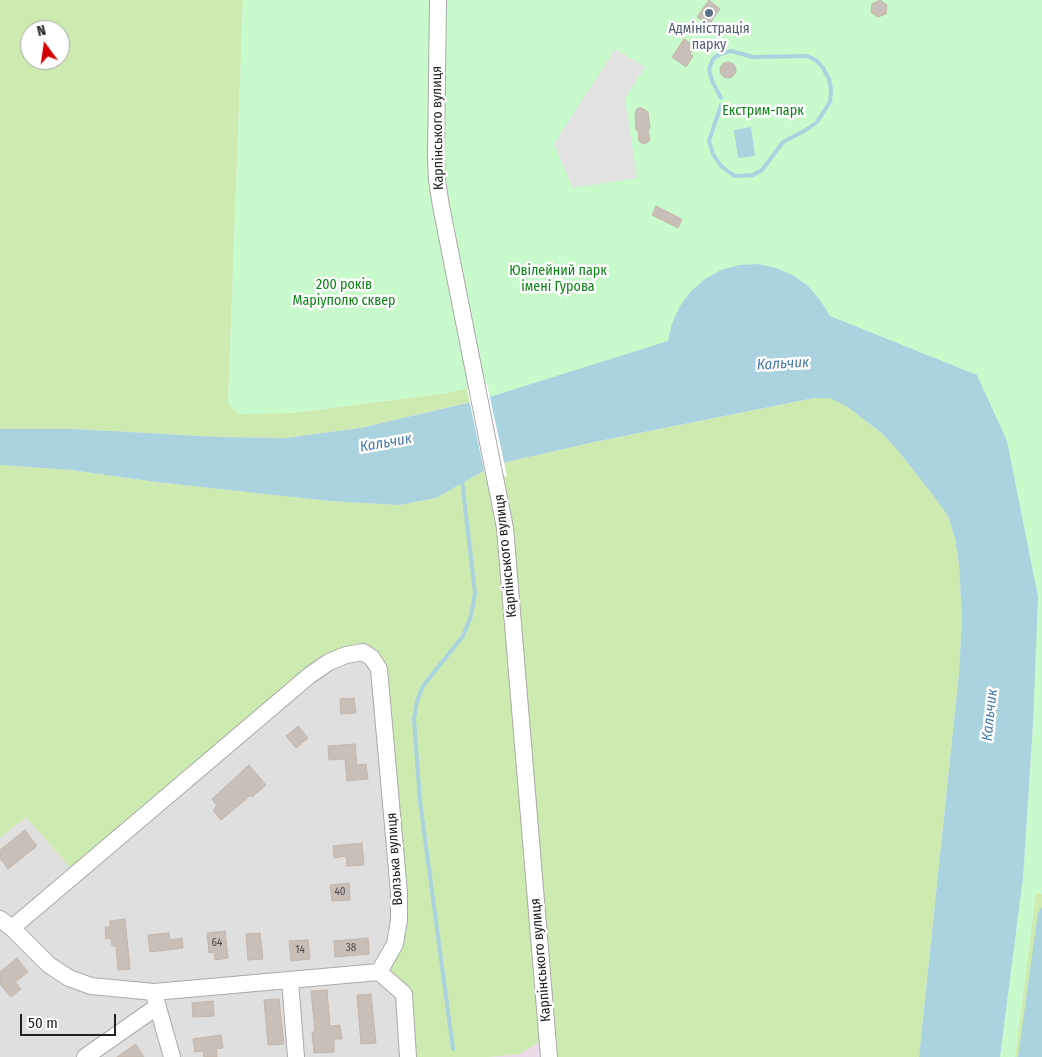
<!DOCTYPE html>
<html>
<head>
<meta charset="utf-8">
<style>
  body { margin:0 }
  #map { position:relative; width:1042px; height:1057px; overflow:hidden; background:#f2efe9; font-family:"Fira Sans Condensed",sans-serif }
  canvas { display:block }
  .north { position:absolute; left:20px; top:20px; width:50px; height:50px; box-sizing:border-box; background:#fff; border:1px solid #a7a7a7; border-radius:50%; rotate:346deg; font-size:14px; font-weight:700; line-height:20px; text-align:center; color:#222 }
  .north::after { content:''; display:block; margin:auto; width:18px; height:22px; background:#d40000; clip-path:polygon(50% 0,100% 100%,50% 72%,0 100%) }
  .scale { position:absolute; left:20px; top:1014px; width:96px; height:22px; box-sizing:border-box; border:2px solid #222; border-top:0; padding-left:6px; font-size:15px; line-height:18px; white-space:nowrap; color:#222; -webkit-text-stroke:4px #fff; paint-order:stroke }
</style>
</head>
<body>
<div id="map">
<canvas width="1042" height="1057"></canvas>
<div class="north">N</div>
<div class="scale">50 m</div>
</div>
<script>
const c = document.querySelector('canvas').getContext('2d');
c.lineJoin = 'round';
function fillPath(path, color) {
  c.fillStyle = color;
  c.fill(path, 'evenodd');
}
function poly(rows) {
  const path = new Path2D();
  for (const r of rows) {
    if (r.length === 3) {
      path.moveTo(r[0] + r[2], r[1]);
      path.arc(r[0], r[1], r[2], 0, 2 * Math.PI);
      continue;
    }
    path.moveTo(r[0], r[1]);
    for (let i = 2; i < r.length; i += 2) path.lineTo(r[i], r[i + 1]);
  }
  return path;
}
function strokePath(path, color, width, dash) {
  c.strokeStyle = color;
  c.lineWidth = width;
  c.lineCap = dash ? 'butt' : 'round';
  c.setLineDash(dash || []);
  c.stroke(path);
}
function label(font, color, halo, rows, align = 'center') {
  c.font = font + ' "Fira Sans Condensed",sans-serif';
  c.lineWidth = 5;
  c.setLineDash([]);
  c.textBaseline = 'middle';
  c.strokeStyle = halo;
  c.fillStyle = color;
  for (const [text, x, y, turn = 0] of rows) {
    c.save();
    c.translate(x, y);
    c.rotate((+turn || 0) * Math.PI / 180);
    c.textAlign = isNaN(turn) ? turn : align;
    if (halo) c.strokeText(text, 0, 0);
    c.fillText(text, 0, 0);
    c.restore();
  }
}
const residential = poly([
  [372,658,404,994,408,1057,0,1057,0,838,26,817,76,873,329,662]
]);
const industrial = poly([
  [543,1040,544,1057,488,1057,519,1054]
]);
const grass = poly([
  [0,0,243,0,228,404,293,413,447,393,472,387,475,401,360,428,286,438,218,437,75,429,0,429],
  [30,30,60,30,60,60,30,60],
  [814,398,830,398,846,406,883,434,899,452,936,499,948,516,955,538,959,565,962,618,959,673,919,1057,554,1057,498,464,594,442],
  [0,465,71,470,156,482,329,501,400,505,436,498,490,467,497,505,543,1040,519,1054,488,1057,408,1057,404,994,379,972,399,920,372,658,346,655,76,874,26,817,0,838],
  [1036,892,1042,894,1042,1057,1015,1057]
]);
const park = poly([
  [243,0,438,0,436,157,477,386,447,393,293,413,238,414,228,404],
  [445,0,1042,0,1042,894,1036,893,1015,1057,1000,1057,1023,878,1033,724,977,375,829,316,820,300,808,286,793,275,776,268,758,264,739,265,672,323,669,341,486,399,444,179],
  [615,49,645,67,625,98]
]);
const parking = poly([
  [615,49,645,67,625,98,637,178,573,188,554,144]
]);
const water = poly([
  [751,127,755,156,738,158,734,130],
  [758,264,776,268,793,275,808,286,820,300,830,316,977,375,1007,441,1038,597,1033,724,1023,878,1000,1057,919,1057,959,673,962,618,959,565,955,538,948,516,936,499,899,452,883,434,846,406,830,398,814,398,594,442,494,465,436,498,400,505,329,501,156,482,71,470,0,465,0,429,75,429,218,437,286,438,360,428,480,400,668,341,672,323,680,306,691,291,705,279,721,270,739,265],
  [1042,907,1042,1057,1018,1057,1038,913]
]);
const pier = poly([
  [487,384,507,476,486,480,467,389]
]);
const stream = poly([
  [721,98,712,81,709,69,713,59,720,54,731,51,753,57,807,56,812,58,818,62,823,68,829,79,831,89,830,102,817,122,806,130,783,142,762,170,753,175,735,176,730,173,721,166,713,154,709,141,721,105],
  [453,1049,420,801,414,719,417,701,423,686,463,636,471,616,475,593,462,480]
]);
const building = poly([
  [709,0,720,9,709,25,697,17,709,0],
  [880,0,887,5,886,14,878,17,871,12,872,4,880,0],
  [684,39,695,47,690,54,693,56,686,67,672,57,684,39],
  [728,70,8],
  [638,108,642,108,648,112,650,128,648,130,650,140,647,143,643,144,639,141,638,131,636,130,635,112,638,108],
  [656,206,682,219,678,228,652,215,656,206],
  [354,698,356,713,341,714,340,699,354,698],
  [298,726,308,738,296,748,286,736,298,726],
  [355,744,357,765,366,764,368,779,347,781,345,759,329,760,328,746,355,744],
  [249,765,266,785,252,797,251,795,221,820,213,810,217,806,212,799,249,765],
  [25,830,37,846,8,869,0,858,0,850,25,830],
  [362,843,364,865,347,866,346,856,334,858,333,846,362,843],
  [349,883,350,900,332,901,330,885,349,883],
  [125,919,130,969,118,970,116,946,112,946,111,938,106,939,105,927,110,927,110,921,125,919],
  [225,931,228,958,215,960,214,952,209,953,207,933,225,931],
  [169,933,170,940,182,938,183,948,150,952,148,935,169,933],
  [260,933,263,959,248,960,246,934,260,933],
  [368,938,369,954,335,957,334,941,368,938],
  [308,940,310,959,291,961,289,941,308,940],
  [17,958,28,972,15,982,21,989,11,997,0,984,0,972,17,958],
  [327,990,330,1026,340,1025,342,1039,334,1039,334,1052,314,1053,312,1032,315,1032,311,991,327,990],
  [371,994,376,1043,361,1044,357,995,371,994],
  [279,999,284,1044,268,1045,264,1000,279,999],
  [213,1001,214,1016,193,1017,192,1003,213,1001],
  [221,1035,223,1048,216,1049,217,1057,204,1057,203,1051,195,1052,193,1039,221,1035],
  [136,1044,144,1057,117,1057,136,1044]
]);
const minor = poly([
  [438,0,436,157,437,180,441,206,505,528,549,1057],
  [0,919,12,928,49,965,69,978,91,986,154,992,379,972],
  [12,928,310,675,329,662,346,655,363,652,372,658,379,669,399,893,399,920,395,944,379,972],
  [379,972,404,994,408,1057],
  [290,980,296,1057],
  [155,997,172,1057],
  [85,1057,158,1006]
]);
const markers = [
  [709,13,5,"#5c6f8a"]
];
const numberNames = [
  ["40",340,892],
  ["64",217,943],
  ["38",351,948],
  ["14",300,950]
];
const serviceNames = [
  ["Адміністрація",709,29],
  ["парку",709,45]
];
const parkNames = [
  ["Екстрим-парк",763,111],
  ["Ювілейний парк",558,271],
  ["імені Гурова",558,287],
  ["200 років",344,285],
  ["Маріуполю сквер",344,301]
];
const streetNames = [
  ["Карпінського вулиця",438,128,-91],
  ["Карпінського вулиця",506,556,-96],
  ["Волзька вулиця",395,859,-94],
  ["Карпінського вулиця",541,960,-95]
];
const waterNames = [
  ["Кальчик",783,364,-3],
  ["Кальчик",386,443,-10],
  ["Кальчик",990,715,-84]
];
fillPath(residential, '#e0dfdf');
fillPath(industrial, '#ebdbe8');
fillPath(grass, '#cdebb0');
fillPath(park, '#c8facc');
fillPath(parking, '#e2e2e2');
fillPath(water, '#aad3df');
fillPath(pier, '#fff');
strokePath(stream, '#aad3df', 4);
fillPath(building, '#c7bfb8');
strokePath(building, '#c4b6ab', 1);
strokePath(minor, '#a9a9a9', 18);
strokePath(minor, '#fff', 16);
for (const [x, y, r, color] of markers) {
  const dot = new Path2D();
  dot.arc(x, y, r, 0, 2 * Math.PI);
  c.fillStyle = color;
  c.fill(dot);
  strokePath(dot, '#fff', 2);
}
label('11px', '#4b4948', null, numberNames);
label('14px', '#4e5e75', '#fff', serviceNames);
label('14px', '#0c8416', '#fff', parkNames);
label('14px', '#222', '#fff', streetNames);
label('italic 15px', '#4a7aab', '#fff', waterNames);
</script>
</body>
</html>
